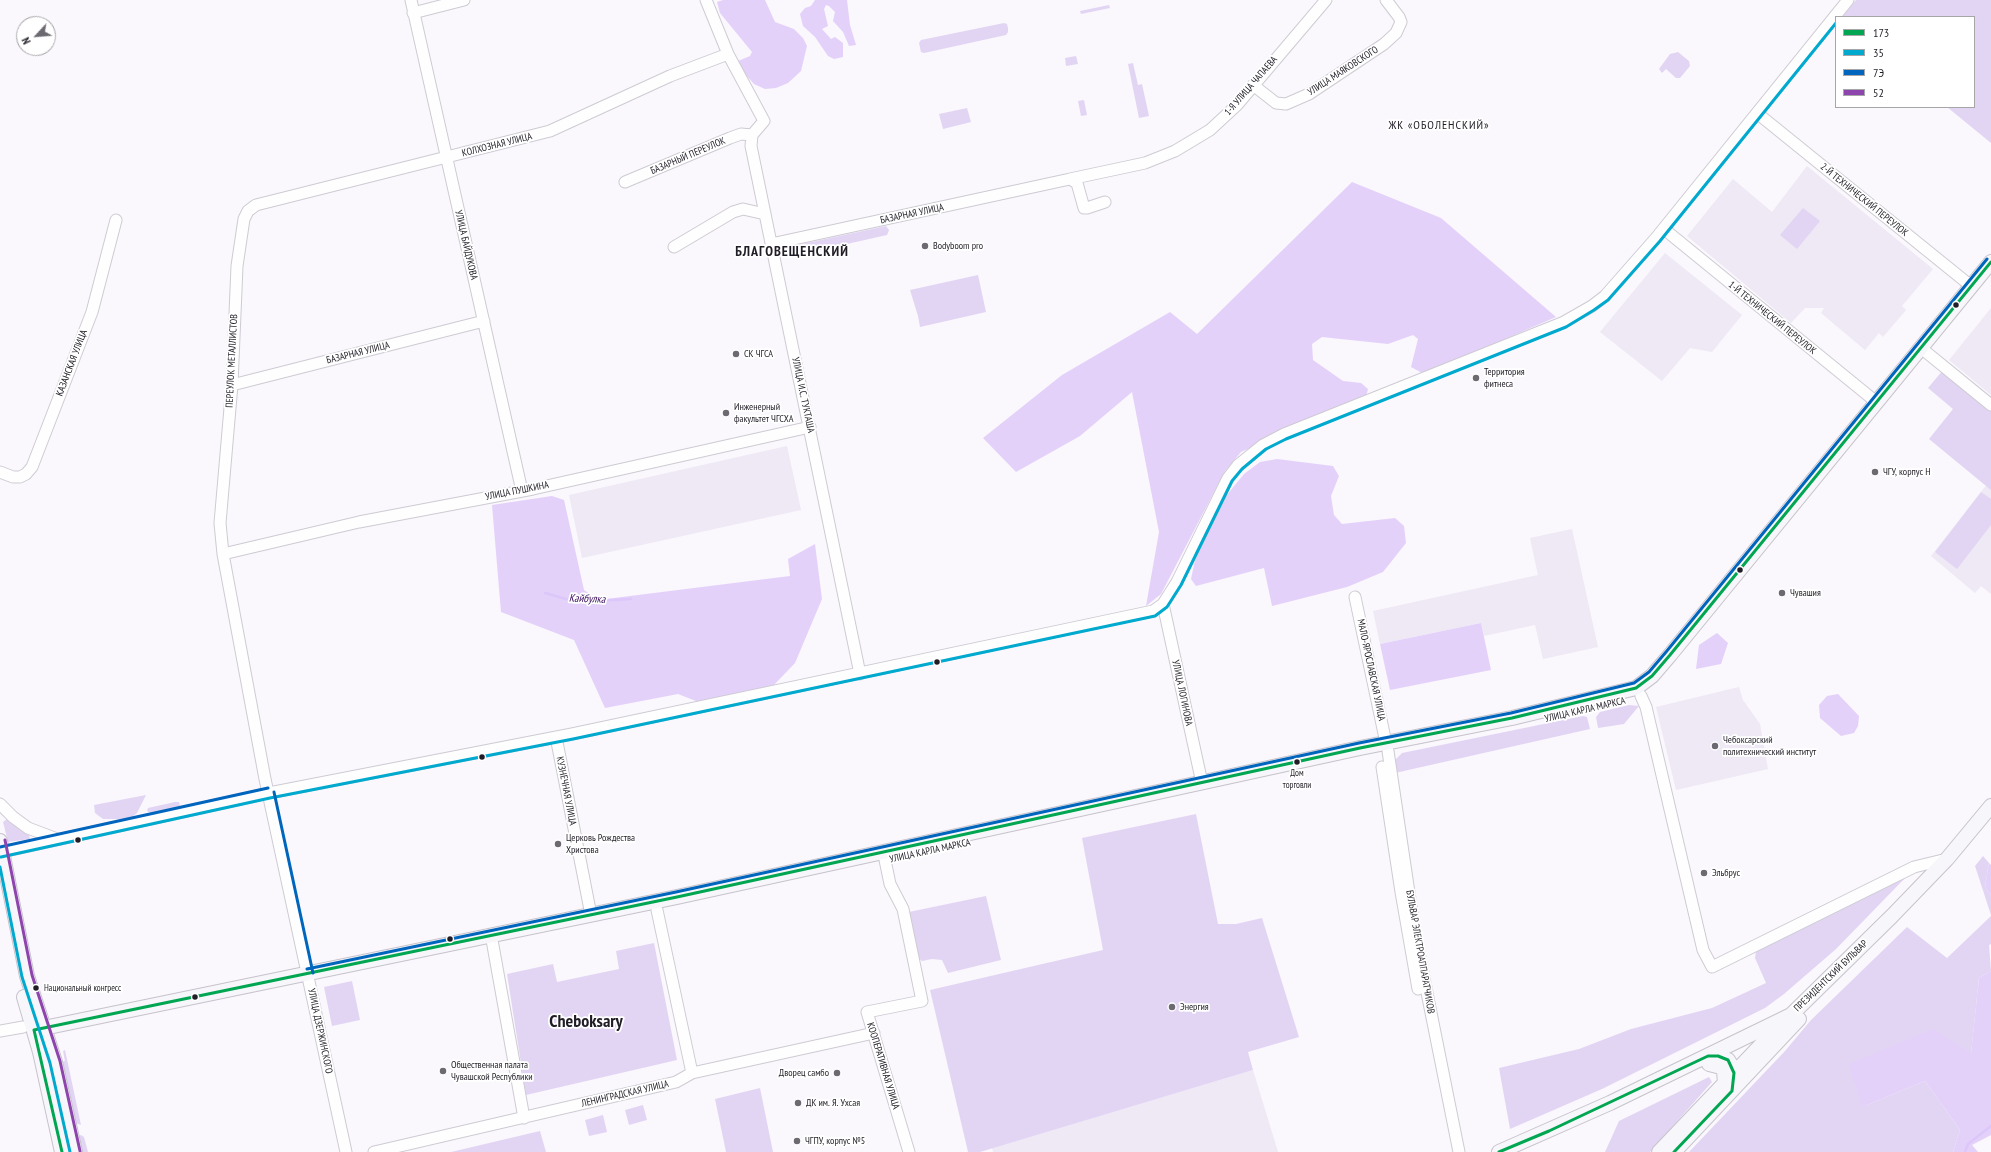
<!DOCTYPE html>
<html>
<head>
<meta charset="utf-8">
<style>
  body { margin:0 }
  #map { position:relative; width:1991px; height:1152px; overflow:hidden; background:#faf7fd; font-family:"PT Sans Narrow",sans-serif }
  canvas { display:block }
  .legend { position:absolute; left:1835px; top:16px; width:140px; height:92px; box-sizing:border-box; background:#fff; border:1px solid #a6a5a8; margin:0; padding:5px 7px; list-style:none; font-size:12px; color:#211d26 }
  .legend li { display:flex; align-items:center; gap:8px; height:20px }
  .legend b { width:20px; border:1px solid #a6a5a8 }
  .north { position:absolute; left:16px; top:16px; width:40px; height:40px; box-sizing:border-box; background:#fff; border:1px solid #a6a5a8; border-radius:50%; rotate:244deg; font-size:11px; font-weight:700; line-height:16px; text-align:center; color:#211d26 }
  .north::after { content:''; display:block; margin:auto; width:14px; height:18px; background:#6d6971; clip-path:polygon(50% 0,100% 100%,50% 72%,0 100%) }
</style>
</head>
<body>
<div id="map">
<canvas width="1991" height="1152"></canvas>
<ul class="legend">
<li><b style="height:5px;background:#00a651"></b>173</li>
<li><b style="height:5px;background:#00a9ce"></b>35</li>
<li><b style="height:5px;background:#0065bd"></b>7Э</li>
<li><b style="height:5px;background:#8e44ad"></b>52</li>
</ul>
<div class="north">N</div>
</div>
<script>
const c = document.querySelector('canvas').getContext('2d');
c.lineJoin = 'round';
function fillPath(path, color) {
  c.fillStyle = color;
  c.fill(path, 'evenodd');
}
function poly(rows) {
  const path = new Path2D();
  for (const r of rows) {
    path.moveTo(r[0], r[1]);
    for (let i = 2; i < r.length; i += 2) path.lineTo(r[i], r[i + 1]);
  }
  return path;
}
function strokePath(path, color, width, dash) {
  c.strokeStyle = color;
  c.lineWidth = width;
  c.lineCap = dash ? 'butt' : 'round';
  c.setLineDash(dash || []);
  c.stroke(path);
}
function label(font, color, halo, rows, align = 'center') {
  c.font = font + ' "PT Sans Narrow",sans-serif';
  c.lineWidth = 3.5;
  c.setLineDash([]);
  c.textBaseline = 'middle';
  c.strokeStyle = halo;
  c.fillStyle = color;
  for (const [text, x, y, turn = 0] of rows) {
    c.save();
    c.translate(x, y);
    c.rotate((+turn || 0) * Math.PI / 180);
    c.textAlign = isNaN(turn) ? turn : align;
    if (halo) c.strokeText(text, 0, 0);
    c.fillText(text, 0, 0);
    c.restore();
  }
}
const built = poly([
  [1807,166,1933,269,1902,306,1906,310,1883,337,1879,333,1865,350,1821,313,1824,308,1805,308,1791,323,1687,236,1733,179,1772,212],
  [1665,253,1742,315,1712,352,1690,348,1662,381,1600,332],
  [1991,308,1991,395,1949,360],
  [787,446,801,510,582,558,569,495],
  [1991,479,1991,594,1981,586,1975,593,1931,556],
  [1572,529,1598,647,1543,659,1535,625,1484,636,1481,623,1380,644,1373,611,1538,575,1530,538],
  [1739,687,1743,700,1760,724,1768,769,1676,790,1656,707],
  [1253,1070,1278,1152,993,1152,992,1148]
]);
const green = poly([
  [1856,0,1991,0,1991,143,1947,107,1974,107,1974,17,1842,17],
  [1109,5,1110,8,1081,14,1080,11],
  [1004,23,1007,24,1008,28,1008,32,1006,35,924,53,921,52,919,43,921,40],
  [1678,52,1689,61,1690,66,1680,78,1676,78,1666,69,1662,73,1659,69,1670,54],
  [1076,56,1078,64,1066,66,1065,58],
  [1133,63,1138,85,1142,84,1149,116,1139,118,1128,64],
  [1084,100,1087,115,1081,116,1078,101],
  [967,108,971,122,943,129,939,114],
  [1803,208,1820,221,1797,249,1780,235],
  [886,226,889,230,887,235,789,257,787,256,785,252,788,247],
  [978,275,986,312,920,327,918,316,910,290],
  [1943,370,1991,408,1991,490,1929,439,1953,409,1928,388],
  [1981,492,1991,499,1991,525,1957,569,1935,552],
  [1629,705,1639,706,1624,724,1598,728,1596,717,1600,712],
  [1583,716,1587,717,1590,729,1395,773,1395,760,1402,753],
  [146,795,137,813,130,819,103,819,95,813,94,805],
  [175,802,179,802,180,806,151,813,147,811,148,808],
  [1196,814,1218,924,1236,924,1262,918,1299,1037,1248,1052,1253,1070,980,1152,968,1152,930,990,1103,950,1082,838],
  [7,819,29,835,30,839,8,842,3,822],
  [1983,856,1989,863,1985,887,1991,896,1991,915,1975,866],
  [1908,875,1836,949,1784,994,1765,1008,1602,1089,1510,1129,1499,1068,1579,1049,1631,1029,1712,1008,1766,983,1755,958,1756,951],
  [986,896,1001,960,948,973,942,960,932,959,922,961,918,958,909,912],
  [1991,916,1991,944,1989,945,1991,971,1979,978,1971,1054,1862,1107,1925,1081,1960,1130,1953,1152,1689,1152,1785,1051,1811,1020,1907,927,1947,958],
  [654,943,677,1060,526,1095,507,974,553,964,557,982,619,969,616,951],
  [352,981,360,1020,332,1026,324,987],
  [65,1050,81,1125,73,1122,60,1062,65,1061,63,1051],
  [1709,1077,1712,1082,1650,1152,1605,1152,1619,1121],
  [760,1088,773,1152,726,1152,715,1099],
  [643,1105,647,1120,629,1125,625,1110],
  [603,1115,607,1132,589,1136,585,1120],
  [540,1131,546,1152,451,1152],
  [81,1135,84,1137,88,1152,79,1152,78,1136]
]);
const forest = poly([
  [723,0,765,0,775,22,794,29,803,38,807,46,801,71,788,83,776,88,765,89,754,84,737,65,738,61,750,56,752,52,720,13,717,2],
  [815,0,847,0,850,25,856,45,849,46,843,32,833,21,835,12,829,6,826,5,824,9,828,26,822,29,831,39,835,37,843,43,843,57,834,59,828,56,815,37,803,26,800,14,805,8,811,6],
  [1352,182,1441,218,1556,317,1424,374,1411,367,1418,339,1413,335,1388,344,1322,337,1312,344,1313,360,1343,381,1361,383,1368,389,1366,397,1241,452,1225,471,1161,594,1146,606,1159,532,1132,392,1080,436,1016,472,983,438,1062,375,1170,312,1197,334],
  [1277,459,1333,466,1339,476,1331,496,1334,515,1342,524,1395,518,1404,526,1406,543,1383,572,1347,587,1272,606,1264,568,1196,586,1191,579,1195,560,1221,502,1244,474,1260,462],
  [552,496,564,500,584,590,598,600,790,576,788,559,815,544,822,599,795,663,772,687,701,703,678,694,605,708,574,640,501,612,492,505],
  [1481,623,1491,670,1390,690,1380,644],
  [1717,633,1728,643,1721,664,1696,669,1699,645],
  [1838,694,1859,716,1858,726,1854,733,1841,736,1820,718,1819,705,1827,696],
  [1989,863,1991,865,1991,896,1985,887],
  [1991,971,1991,1135,1972,1145,1978,1152,1953,1152,1960,1130,1925,1081,1862,1107,1849,1064,1933,1029,1971,1053,1979,978]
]);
const stream = poly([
  [545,593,566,599,593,601,631,599],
  [1965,1152,1968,1144,1991,1126]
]);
const minor = poly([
  [411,0,522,491],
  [706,0,728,54,764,121,752,135,751,146,860,674],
  [413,13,464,0],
  [1253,85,1276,103,1286,104,1309,94,1384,44,1396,33,1401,22,1399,17,1386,0],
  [1757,113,1971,286],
  [1070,179,1145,163,1175,151,1210,130,1237,105,1326,0],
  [625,182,730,138,741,134,752,135],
  [1664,229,1875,401],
  [771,244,1070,179,1077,183,1084,208,1087,208,1105,202],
  [674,247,733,212,743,209,765,214],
  [1926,352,1991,405],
  [232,385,484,321],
  [0,472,13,477,20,477,26,474,32,467,92,312,116,220],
  [223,554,359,522,533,489,810,427],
  [1355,597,1386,743],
  [1163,604,1202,783],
  [1641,696,1646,707,1703,950,1712,967,1914,867,1947,859],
  [556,737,591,915],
  [1388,751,1415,933,1459,1152],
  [1382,767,1401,892,1418,989],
  [0,804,13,817,28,828,57,839],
  [2,852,269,793,572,734,1153,611,1163,604,1177,582,1228,478,1238,465,1263,445,1284,434,1564,322,1592,306,1605,296,1656,238,1848,0],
  [885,860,890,884,903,909,922,1001,867,1012,909,1152],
  [657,910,692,1073],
  [492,940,524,1118],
  [0,1031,23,1027],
  [346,1152,265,779,223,554,220,523,232,385,237,266,244,219,248,211,256,205,550,131,670,76,728,54],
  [374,1152,676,1082,692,1073,874,1033]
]);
const major = poly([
  [0,841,27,976,55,1062,75,1152],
  [24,997,40,1052,62,1152],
  [34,1030,677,897,1360,748,1512,718,1636,688,1652,676,1670,655,1991,262],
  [1708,1056,1718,1056,1728,1060,1733,1068,1733,1081],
  [1709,1064,1721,1067,1724,1071,1725,1083],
  [1499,1152,1610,1103,1791,1015,1892,916,1947,859,1991,806],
  [1659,1152,1780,1025],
  [1674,1152,1799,1019]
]);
const bus1 = poly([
  [62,1152,34,1030,677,897,1360,748,1512,718,1636,688,1652,676,1670,655,1991,262],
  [1499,1152,1549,1131,1708,1056,1718,1056,1728,1060,1734,1073,1732,1091,1674,1152]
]);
const bus2 = poly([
  [1,857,270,798,573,739,1155,616,1167,607,1181,585,1232,481,1242,469,1266,449,1286,439,1566,327,1594,310,1608,300,1660,241,1836,23],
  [0,867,22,977,50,1063,70,1152]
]);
const bus3 = poly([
  [274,792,313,973],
  [0,847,268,788],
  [307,969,676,892,1359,743,1511,713,1634,683,1649,672,1666,652,1987,259]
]);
const bus4 = poly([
  [5,840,32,975,60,1061,80,1151]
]);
const markers = [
  [925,246,4,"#6d6971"],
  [1956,305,3.5,"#211d26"],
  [736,354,4,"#6d6971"],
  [1476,378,4,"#6d6971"],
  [726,413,4,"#6d6971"],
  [1875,472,4,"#6d6971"],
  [1740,570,3.5,"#211d26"],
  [1782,593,4,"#6d6971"],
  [937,662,3.5,"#211d26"],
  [1715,746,4,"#6d6971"],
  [482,757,3.5,"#211d26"],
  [1297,762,3.5,"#211d26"],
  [78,840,3.5,"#211d26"],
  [558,844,4,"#6d6971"],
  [1704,873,4,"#6d6971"],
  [450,939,3.5,"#211d26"],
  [36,988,3.5,"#211d26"],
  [195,997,3.5,"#211d26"],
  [1172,1007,4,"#6d6971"],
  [443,1071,4,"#6d6971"],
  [837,1073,4,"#6d6971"],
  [798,1103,4,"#6d6971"],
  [797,1141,4,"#6d6971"]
];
const busNames = [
  ["Дом",1297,773],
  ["торговли",1297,785],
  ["Национальный конгресс",44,988,"left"]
];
const streetNames = [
  ["УЛИЦА МАЯКОВСКОГО",1343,71,-33],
  ["1-Я УЛИЦА ЧАПАЕВА",1251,86,-49],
  ["КОЛХОЗНАЯ УЛИЦА",497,145,-14],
  ["БАЗАРНЫЙ ПЕРЕУЛОК",688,156,-23],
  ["2-Й ТЕХНИЧЕСКИЙ ПЕРЕУЛОК",1864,200,39],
  ["БАЗАРНАЯ УЛИЦА",912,214,-12],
  ["УЛИЦА БАЙДУКОВА",466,245,77],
  ["1-Й ТЕХНИЧЕСКИЙ ПЕРЕУЛОК",1772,318,39],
  ["БАЗАРНАЯ УЛИЦА",358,353,-14],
  ["ПЕРЕУЛОК МЕТАЛЛИСТОВ",232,361,-87],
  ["КАЗАНСКАЯ УЛИЦА",72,363,-69],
  ["УЛИЦА И.С. ТУКТАША",803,395,78],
  ["УЛИЦА ПУШКИНА",517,491,-11],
  ["МАЛО-ЯРОСЛАВСКАЯ УЛИЦА",1371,670,78],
  ["УЛИЦА ЛОГИНОВА",1182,693,78],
  ["УЛИЦА КАРЛА МАРКСА",1585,710,-13],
  ["КУЗНЕЧНАЯ УЛИЦА",566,791,79],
  ["УЛИЦА КАРЛА МАРКСА",930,851,-12],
  ["БУЛЬВАР ЭЛЕКТРОАППАРАТЧИКОВ",1420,952,80],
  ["ПРЕЗИДЕНТСКИЙ БУЛЬВАР",1831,976,-44],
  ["УЛИЦА ДЗЕРЖИНСКОГО",320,1031,78],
  ["КООПЕРАТИВНАЯ УЛИЦА",883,1066,73],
  ["ЛЕНИНГРАДСКАЯ УЛИЦА",625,1094,-13]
];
const poiNames = [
  ["Bodyboom pro",933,246],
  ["СК ЧГСА",744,354],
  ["Территория",1484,372],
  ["фитнеса",1484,384],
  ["Инженерный",734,407],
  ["факультет ЧГСХА",734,419],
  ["ЧГУ, корпус Н",1883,472],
  ["Чувашия",1790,593],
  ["Чебоксарский",1723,740],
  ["политехнический институт",1723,752],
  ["Церковь Рождества",566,838],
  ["Христова",566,850],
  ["Эльбрус",1712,873],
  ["Энергия",1180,1007],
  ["Общественная палата",451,1065],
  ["Чувашской Республики",451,1077],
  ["Дворец самбо",829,1073,"right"],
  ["ДК им. Я. Ухсая",806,1103],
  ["ЧГПУ, корпус №5",805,1141]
];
const waterNames = [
  ["Кайбулка",587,599,2]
];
const quarterNames = [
  ["ЖК «ОБОЛЕНСКИЙ»",1439,126]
];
const districtNames = [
  ["БЛАГОВЕЩЕНСКИЙ",792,252]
];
const townNames = [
  ["Cheboksary",586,1022]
];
fillPath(built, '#eee9f5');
fillPath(green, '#e2d5f4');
fillPath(forest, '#e3d1fa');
strokePath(stream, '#ddc6fa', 2.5);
strokePath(minor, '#cecbd2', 13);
strokePath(major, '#c7c3cc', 16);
strokePath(minor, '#fefeff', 11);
strokePath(major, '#f7f6fa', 14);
strokePath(bus1, '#00a651', 3);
strokePath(bus2, '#00a9ce', 3);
strokePath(bus3, '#0065bd', 3);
strokePath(bus4, '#8e44ad', 3);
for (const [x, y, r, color] of markers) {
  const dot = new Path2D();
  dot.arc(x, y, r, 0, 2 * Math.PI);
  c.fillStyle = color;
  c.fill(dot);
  strokePath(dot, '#fff', 1.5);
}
label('9px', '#211d26', '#fff', busNames);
label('10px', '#211d26', '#fff', streetNames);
label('10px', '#211d26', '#fff', poiNames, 'left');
label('italic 11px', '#380a5c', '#fff', waterNames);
c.letterSpacing = '1px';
label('12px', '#211d26', '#fff', quarterNames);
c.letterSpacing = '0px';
c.letterSpacing = '1px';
label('bold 14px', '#211d26', '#fff', districtNames);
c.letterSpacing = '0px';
label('bold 18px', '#211d26', '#fff', townNames);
</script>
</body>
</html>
